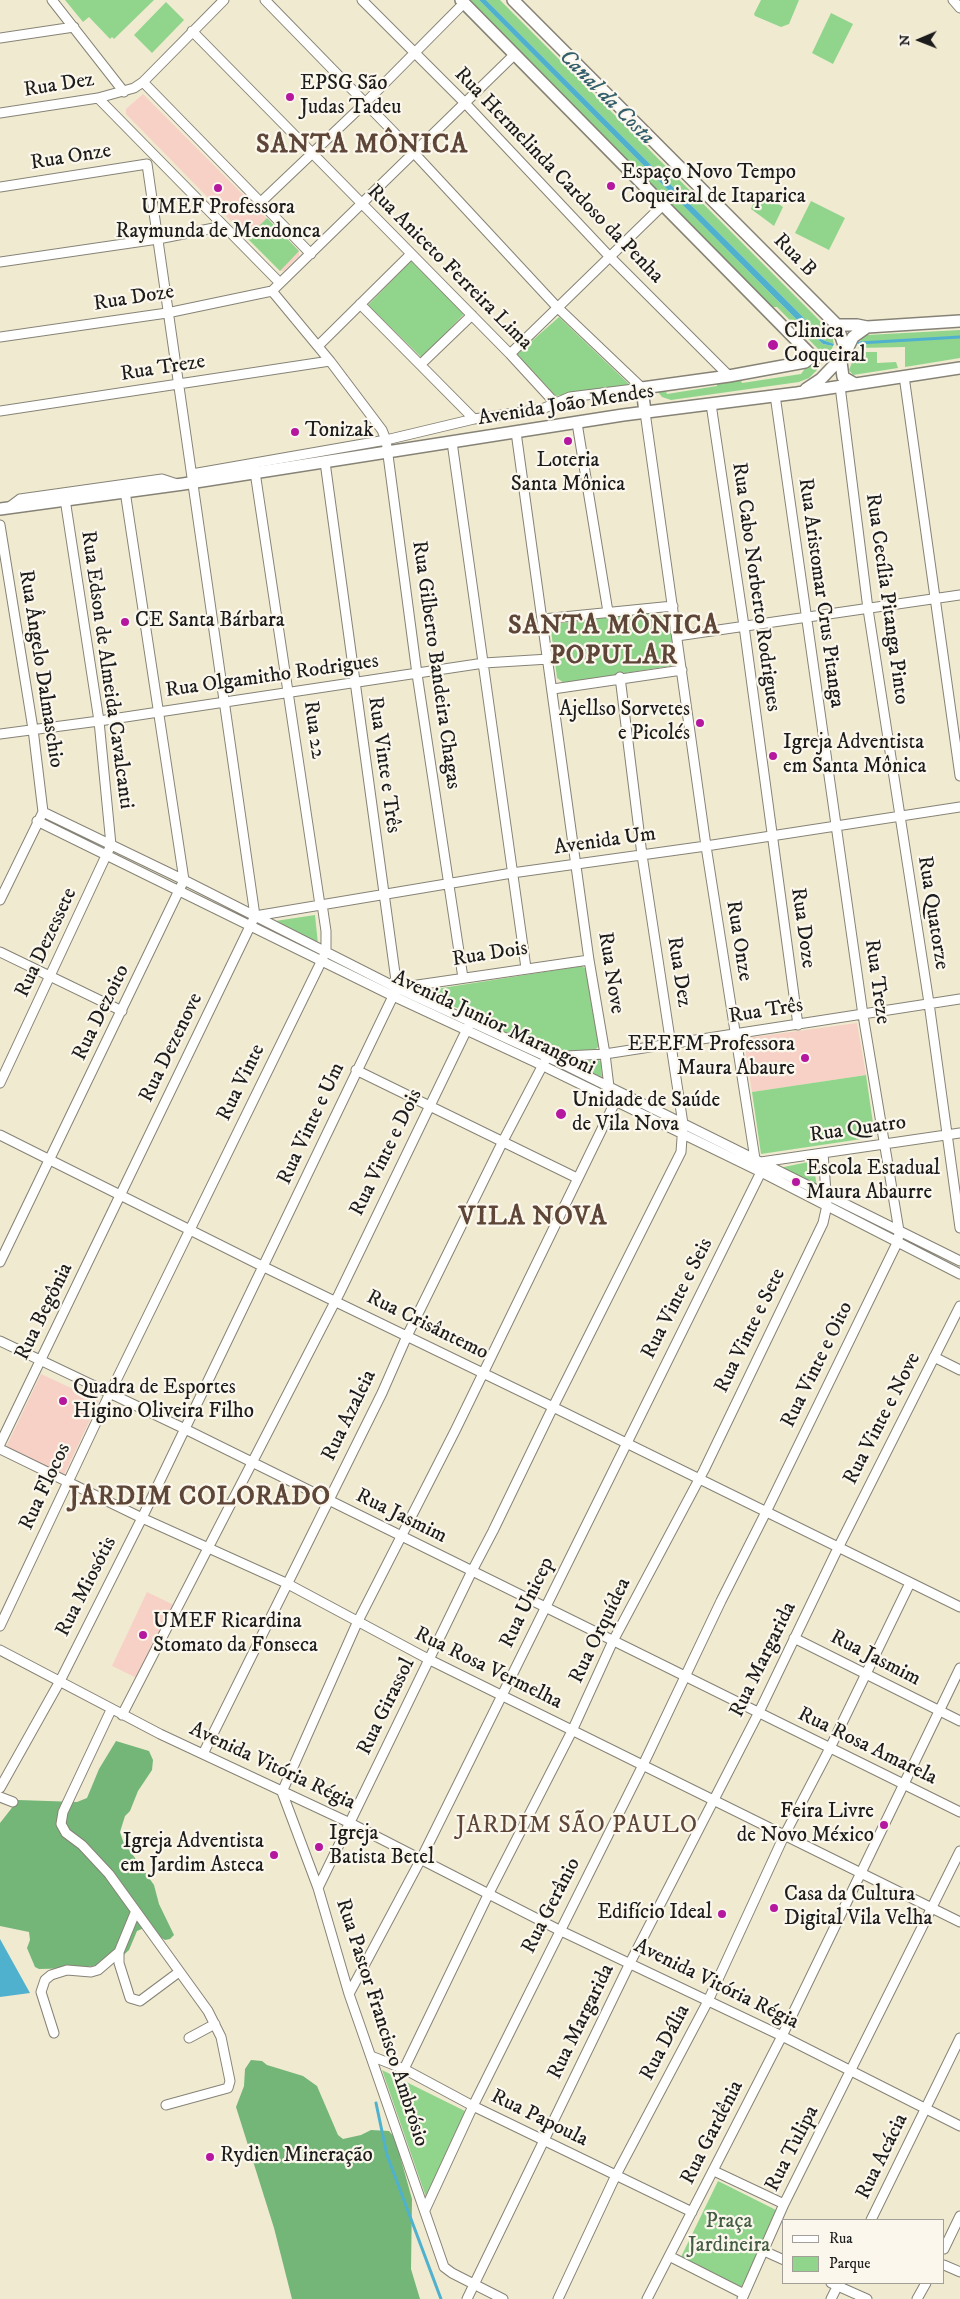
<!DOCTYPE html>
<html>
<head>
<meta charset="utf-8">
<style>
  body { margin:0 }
  #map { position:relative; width:960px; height:2299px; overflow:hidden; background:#f0ead1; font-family:"IM FELL DW Pica",serif }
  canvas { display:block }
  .legend { position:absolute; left:782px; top:2219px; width:162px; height:65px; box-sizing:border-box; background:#fbf7ec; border:1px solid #a29f99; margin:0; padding:6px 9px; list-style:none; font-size:15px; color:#1c1c1c }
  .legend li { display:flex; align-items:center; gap:10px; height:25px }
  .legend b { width:25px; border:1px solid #a29f99 }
  .north { position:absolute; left:895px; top:15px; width:50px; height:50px; -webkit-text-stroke:4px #fbf7ec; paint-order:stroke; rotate:269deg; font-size:14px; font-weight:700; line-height:20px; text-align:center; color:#1c1c1c }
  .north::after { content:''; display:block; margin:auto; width:18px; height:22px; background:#1c1c1c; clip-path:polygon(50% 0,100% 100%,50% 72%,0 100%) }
</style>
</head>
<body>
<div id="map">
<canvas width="960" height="2299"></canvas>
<ul class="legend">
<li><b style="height:6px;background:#fff"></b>Rua</li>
<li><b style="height:14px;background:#91d58d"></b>Parque</li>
</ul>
<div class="north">N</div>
</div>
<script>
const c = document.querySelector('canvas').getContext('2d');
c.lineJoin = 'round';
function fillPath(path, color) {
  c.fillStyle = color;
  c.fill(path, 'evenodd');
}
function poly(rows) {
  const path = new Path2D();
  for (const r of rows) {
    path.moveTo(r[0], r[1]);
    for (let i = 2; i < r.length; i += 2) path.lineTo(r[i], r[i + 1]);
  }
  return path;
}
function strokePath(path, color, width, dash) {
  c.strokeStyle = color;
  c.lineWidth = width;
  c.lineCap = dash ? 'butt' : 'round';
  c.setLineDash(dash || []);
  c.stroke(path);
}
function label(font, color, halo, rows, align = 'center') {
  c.font = font + ' "IM FELL DW Pica",serif';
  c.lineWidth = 4.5;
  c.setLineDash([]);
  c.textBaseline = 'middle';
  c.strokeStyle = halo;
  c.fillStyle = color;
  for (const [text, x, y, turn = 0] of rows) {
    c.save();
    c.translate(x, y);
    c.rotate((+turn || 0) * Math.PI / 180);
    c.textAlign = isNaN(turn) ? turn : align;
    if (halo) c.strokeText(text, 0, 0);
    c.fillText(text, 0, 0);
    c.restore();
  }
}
const built = poly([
  [143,94,299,251,299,256,284,271,280,271,126,114,126,109],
  [857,1023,866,1075,752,1092,744,1042,747,1038],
  [41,1374,99,1401,64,1475,6,1447],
  [147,1592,174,1605,139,1679,112,1666]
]);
const green = poly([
  [65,0,154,0,114,39,112,37,110,39,89,17,83,22],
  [469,0,479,0,800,323,823,344,833,346,830,353,825,354,821,352,777,307,771,307],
  [486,0,500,0,827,328,832,336,834,344,823,340,805,319],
  [761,0,799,0,789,24,781,27,755,16,754,14],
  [166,2,184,20,152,53,134,35],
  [831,13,853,24,833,64,812,53],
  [758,190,783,207,774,226,751,209],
  [811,201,845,218,829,250,795,233],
  [267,218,299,251,280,271,247,238],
  [411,261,464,314,422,358,368,305],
  [559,317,630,385,556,396,517,354],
  [960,330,960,358,905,367,905,347,858,348,861,339,867,335],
  [856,352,877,352,877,363,896,362,898,368,853,375,849,370],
  [815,355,822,359,817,370,809,378,799,382,671,400,662,397,658,392,666,391,667,394,717,386,717,383,741,380,742,383,801,374],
  [649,612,661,616,672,630,676,658,670,666,564,683,557,678,551,630,554,624],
  [315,915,318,944,275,921],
  [582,966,587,970,599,1046,595,1050,551,1053,541,1050,423,991],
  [599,1060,601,1062,602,1079,574,1066,576,1061],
  [866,1075,875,1137,761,1154,752,1092],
  [813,1161,817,1187,779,1168],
  [382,2070,469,2113,427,2200],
  [718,2181,778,2211,741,2288,680,2259]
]);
const forest = poly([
  [116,1741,149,1751,153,1760,152,1770,138,1791,130,1811,125,1816,120,1832,123,1841,154,1885,159,1904,174,1935,170,1939,165,1940,144,1928,137,1931,129,1950,116,1962,81,1968,39,1969,35,1967,27,1948,30,1940,29,1932,0,1926,0,1823,18,1800,77,1802,87,1798,99,1769],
  [251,2060,262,2061,267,2065,303,2076,317,2086,338,2135,343,2139,361,2135,371,2130,389,2131,395,2138,412,2199,411,2269,420,2299,292,2299,274,2228,236,2107,244,2086,245,2069]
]);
const water = poly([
  [479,0,486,0,805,319,823,340,834,344,833,346,823,344,800,323],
  [0,1939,30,1993,0,1997]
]);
const stream = poly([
  [859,343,960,337],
  [376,2103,387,2155,441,2299]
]);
const minor = poly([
  [52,0,124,92],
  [265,0,414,153,557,307,642,388],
  [362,0,465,103,609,256,729,376],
  [953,0,960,8],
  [192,31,510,354,555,403],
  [0,38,74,27],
  [143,82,311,254],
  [98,98,280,283],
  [0,113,98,98,134,88,143,82,224,0],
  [0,187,147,164],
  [261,202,364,104,464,3],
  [0,262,158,239,224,226],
  [272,291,330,361,382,430,386,440,417,674,463,978],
  [272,291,515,54],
  [360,304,474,419],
  [0,337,167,313,272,291],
  [318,346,411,254],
  [510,354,663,205],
  [421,364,472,315],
  [904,376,960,776],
  [840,386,868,609,929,1003,960,1228],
  [711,404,744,626,798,1025],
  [0,411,330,361],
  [645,412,706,846,755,1159],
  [577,423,608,612],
  [516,432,589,960,605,1054,609,1087,607,1091],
  [452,442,526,968],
  [325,462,397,988],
  [255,472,320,905],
  [192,474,386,440,474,419,542,409,570,397,642,388],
  [8,508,20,499,162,479,177,484],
  [0,525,33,729,43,812,0,900],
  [543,619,673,606],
  [677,636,960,595],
  [553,689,682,670],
  [0,734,99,721,484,663,549,659],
  [43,812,184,880,397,988,569,1067,960,1261],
  [37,821,393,996,533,1061,761,1172,960,1274],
  [255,916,512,873,706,846,960,807],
  [0,952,122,1011],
  [397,988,589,960],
  [356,1070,577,1178],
  [0,1083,111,845,99,721,65,499],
  [0,1135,264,1267,553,1407,960,1607],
  [761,1162,960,1133],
  [0,1262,184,880,125,491],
  [0,1341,185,1429,960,1812],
  [934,1357,960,1370],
  [0,1444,255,916,147,164],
  [0,1449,142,1518,286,1583,430,1660,960,1922],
  [0,1626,110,1393,322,960,326,951,326,931,322,904],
  [794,1638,960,1721],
  [0,1650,160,1734,350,1823,559,1930,782,2036,960,2126],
  [111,1710,63,1812,61,1824,66,1833,82,1845,109,1874,208,2011,221,2037,230,2081,228,2088,166,2105],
  [122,1715,339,1294,469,1025],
  [203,1754,382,1393,407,1336,503,1141,547,1057,605,1054,960,999],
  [0,1788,60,1681,142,1518,396,990],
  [282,1792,357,1623,455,1431,618,1096],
  [282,1792,318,1888,349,1994,444,2267,452,2273,503,2299],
  [0,1797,13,1802],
  [318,1888,472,1571,493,1531,553,1407,681,1152,683,1124,642,855,620,677],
  [135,1913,119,1952,119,1963,130,1998,140,2001,179,1972],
  [349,1994,421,1859,761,1172],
  [54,2033,41,1992,45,1980,51,1975,67,1970,91,1972,98,1970,119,1952],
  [189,2038,215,2024],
  [371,2056,404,2069,473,2106,692,2212],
  [404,2069,488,1895,572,1731,613,1641,704,1470,823,1223,827,1205,823,1153],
  [714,2171,784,2204],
  [425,2210,473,2106,643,1765,721,1601,766,1512,898,1241,899,1231,863,1015,775,395],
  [871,2220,960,2038],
  [944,2249,960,2216],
  [764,2251,784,2260],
  [669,2256,744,2294],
  [944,2265,960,2272],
  [831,2283,867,2299],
  [467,2299,630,1963,759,1712,838,1548,960,1306],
  [558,2299,616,2175,708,2001,784,1836,830,1748,910,1583],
  [647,2299,782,2036,960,1668],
  [742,2299,784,2204,960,1851],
  [831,2299,839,2283],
  [917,2299,926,2283]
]);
const major = poly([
  [461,0,809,353,809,359,805,362,729,376,642,388,645,412],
  [513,0,837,325,846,351],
  [837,325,857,325,867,327,960,321],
  [855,384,843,377,841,362,853,337,867,327],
  [806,389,821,379,842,357],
  [0,509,183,484,623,415,797,393,960,368]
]);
const markers = [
  [290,97,5,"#b5179e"],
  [611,186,5,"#b5179e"],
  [218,188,5,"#b5179e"],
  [773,345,6,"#b5179e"],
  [295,432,5,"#b5179e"],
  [568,441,5,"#b5179e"],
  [125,622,5,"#b5179e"],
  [700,723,5,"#b5179e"],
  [773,756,5,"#b5179e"],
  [805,1058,5,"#b5179e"],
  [561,1114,6,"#b5179e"],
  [796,1182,5,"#b5179e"],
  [63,1401,5,"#b5179e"],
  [143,1635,5,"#b5179e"],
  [884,1825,5,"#b5179e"],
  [319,1847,5,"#b5179e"],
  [274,1855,5,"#b5179e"],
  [774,1908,5,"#b5179e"],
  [722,1914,5,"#b5179e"],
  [210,2157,5,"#b5179e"]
];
const poiNames = [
  ["EPSG São",300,85],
  ["Judas Tadeu",300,109],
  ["Espaço Novo Tempo",621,174],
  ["Coqueiral de Itaparica",621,198],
  ["UMEF Professora",218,209,"center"],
  ["Raymunda de Mendonca",218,233,"center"],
  ["Clinica",784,333],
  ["Coqueiral",784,357],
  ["Tonizak",305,432],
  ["Loteria",568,462,"center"],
  ["Santa Mônica",568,486,"center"],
  ["CE Santa Bárbara",135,622],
  ["Ajellso Sorvetes",690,711,"right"],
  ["e Picolés",690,735,"right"],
  ["Igreja Adventista",783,744],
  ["em Santa Mônica",783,768],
  ["EEEFM Professora",795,1046,"right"],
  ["Maura Abaure",795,1070,"right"],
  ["Unidade de Saúde",572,1102],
  ["de Vila Nova",572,1126],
  ["Escola Estadual",806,1170],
  ["Maura Abaurre",806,1194],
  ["Quadra de Esportes",73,1389],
  ["Higino Oliveira Filho",73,1413],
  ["UMEF Ricardina",153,1623],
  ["Stomato da Fonseca",153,1647],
  ["Feira Livre",874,1813,"right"],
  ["de Novo México",874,1837,"right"],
  ["Igreja",329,1835],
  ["Batista Betel",329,1859],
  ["Igreja Adventista",264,1843,"right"],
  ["em Jardim Asteca",264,1867,"right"],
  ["Casa da Cultura",784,1896],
  ["Digital Vila Velha",784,1920],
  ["Edifício Ideal",712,1914,"right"],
  ["Rydien Mineração",220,2157]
];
const streetNames = [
  ["Rua Dez",59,86,-9],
  ["Rua Onze",71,158,-9],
  ["Rua Hermelinda Cardoso da Penha",558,176,46],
  ["Rua B",794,256,45],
  ["Rua Aniceto Ferreira Lima",449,268,45],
  ["Rua Doze",134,299,-9],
  ["Rua Treze",163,369,-9],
  ["Avenida João Mendes",566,406,-9],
  ["Rua Cabo Norberto Rodrigues",755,587,82],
  ["Rua Aristomar Crus Pitanga",820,593,82],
  ["Rua Cecília Pitanga Pinto",886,599,82],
  ["Rua Gilberto Bandeira Chagas",435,665,82],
  ["Rua Ângelo Dalmaschio",40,669,81],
  ["Rua Edson de Almeida Cavalcanti",106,670,82],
  ["Rua Olgamitho Rodrigues",272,677,-8],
  ["Rua 22",313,730,82],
  ["Rua Vinte e Três",383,765,82],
  ["Avenida Um",605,842,-8],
  ["Rua Quatorze",932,913,81],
  ["Rua Doze",802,928,82],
  ["Rua Onze",738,941,81],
  ["Rua Dezessete",47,943,-65],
  ["Rua Dois",490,955,-9],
  ["Rua Dez",678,972,81],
  ["Rua Nove",610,973,81],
  ["Rua Treze",876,982,82],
  ["Rua Três",766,1012,-9],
  ["Rua Dezoito",102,1013,-64],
  ["Avenida Junior Marangoni",493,1024,25],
  ["Rua Dezenove",172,1048,-64],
  ["Rua Vinte",242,1083,-64],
  ["Rua Vinte e Um",312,1124,-65],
  ["Rua Quatro",858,1130,-8],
  ["Rua Vinte e Dois",387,1153,-64],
  ["Rua Vinte e Seis",678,1299,-63],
  ["Rua Begônia",45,1312,-64],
  ["Rua Crisântemo",427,1326,26],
  ["Rua Vinte e Sete",751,1331,-64],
  ["Rua Vinte e Oito",818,1365,-64],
  ["Rua Azaleia",350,1416,-64],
  ["Rua Vinte e Nove",883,1419,-63],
  ["Rua Flocos",46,1487,-65],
  ["Rua Jasmim",401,1517,26],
  ["Rua Miosótis",87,1587,-63],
  ["Rua Unicep",528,1603,-64],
  ["Rua Orquídea",601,1631,-64],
  ["Rua Jasmim",875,1659,27],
  ["Rua Margarida",764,1660,-64],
  ["Rua Rosa Vermelha",488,1669,26],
  ["Rua Girassol",387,1707,-64],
  ["Rua Rosa Amarela",867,1747,26],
  ["Avenida Vitória Régia",272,1767,25],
  ["Rua Gerânio",552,1906,-63],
  ["Avenida Vitória Régia",716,1985,26],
  ["Rua Margarida",582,2022,-64],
  ["Rua Pastor Francisco Ambrósio",381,2023,72],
  ["Rua Dália",666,2043,-62],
  ["Rua Papoula",539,2119,26],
  ["Rua Gardênia",713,2133,-63],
  ["Rua Tulipa",793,2149,-63],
  ["Rua Acácia",883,2157,-64]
];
const parkNames = [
  ["Praça",729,2223],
  ["Jardineira",729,2247]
];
const waterNames = [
  ["Canal da Costa",606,98,45]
];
const quarterNames = [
  ["JARDIM SÃO PAULO",577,1827]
];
const districtNames = [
  ["SANTA MÔNICA",362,147],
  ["SANTA MÔNICA",614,628],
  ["POPULAR",614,658],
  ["VILA NOVA",533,1219],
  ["JARDIM COLORADO",200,1499]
];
fillPath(built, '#f7d1c6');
fillPath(green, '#91d58d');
fillPath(forest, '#74b678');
fillPath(water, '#4fb1ce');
strokePath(stream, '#4fb1ce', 3);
strokePath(minor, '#868376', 11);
strokePath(major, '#868376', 14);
strokePath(minor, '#fff', 9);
strokePath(major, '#fff', 11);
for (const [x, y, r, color] of markers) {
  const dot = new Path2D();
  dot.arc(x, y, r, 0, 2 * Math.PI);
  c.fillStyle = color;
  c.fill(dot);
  strokePath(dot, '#fbf7ec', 2);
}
label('21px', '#1c1c1c', '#fbf7ec', poiNames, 'left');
label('21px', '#1c1c1c', '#fbf7ec', streetNames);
label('21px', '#455d44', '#fbf7ec', parkNames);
label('italic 22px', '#335f6c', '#fbf7ec', waterNames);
c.letterSpacing = '1px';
label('24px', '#5d4537', '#fbf7ec', quarterNames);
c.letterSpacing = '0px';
c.letterSpacing = '1px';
label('bold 26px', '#5d4537', '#fbf7ec', districtNames);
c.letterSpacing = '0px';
</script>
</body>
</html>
